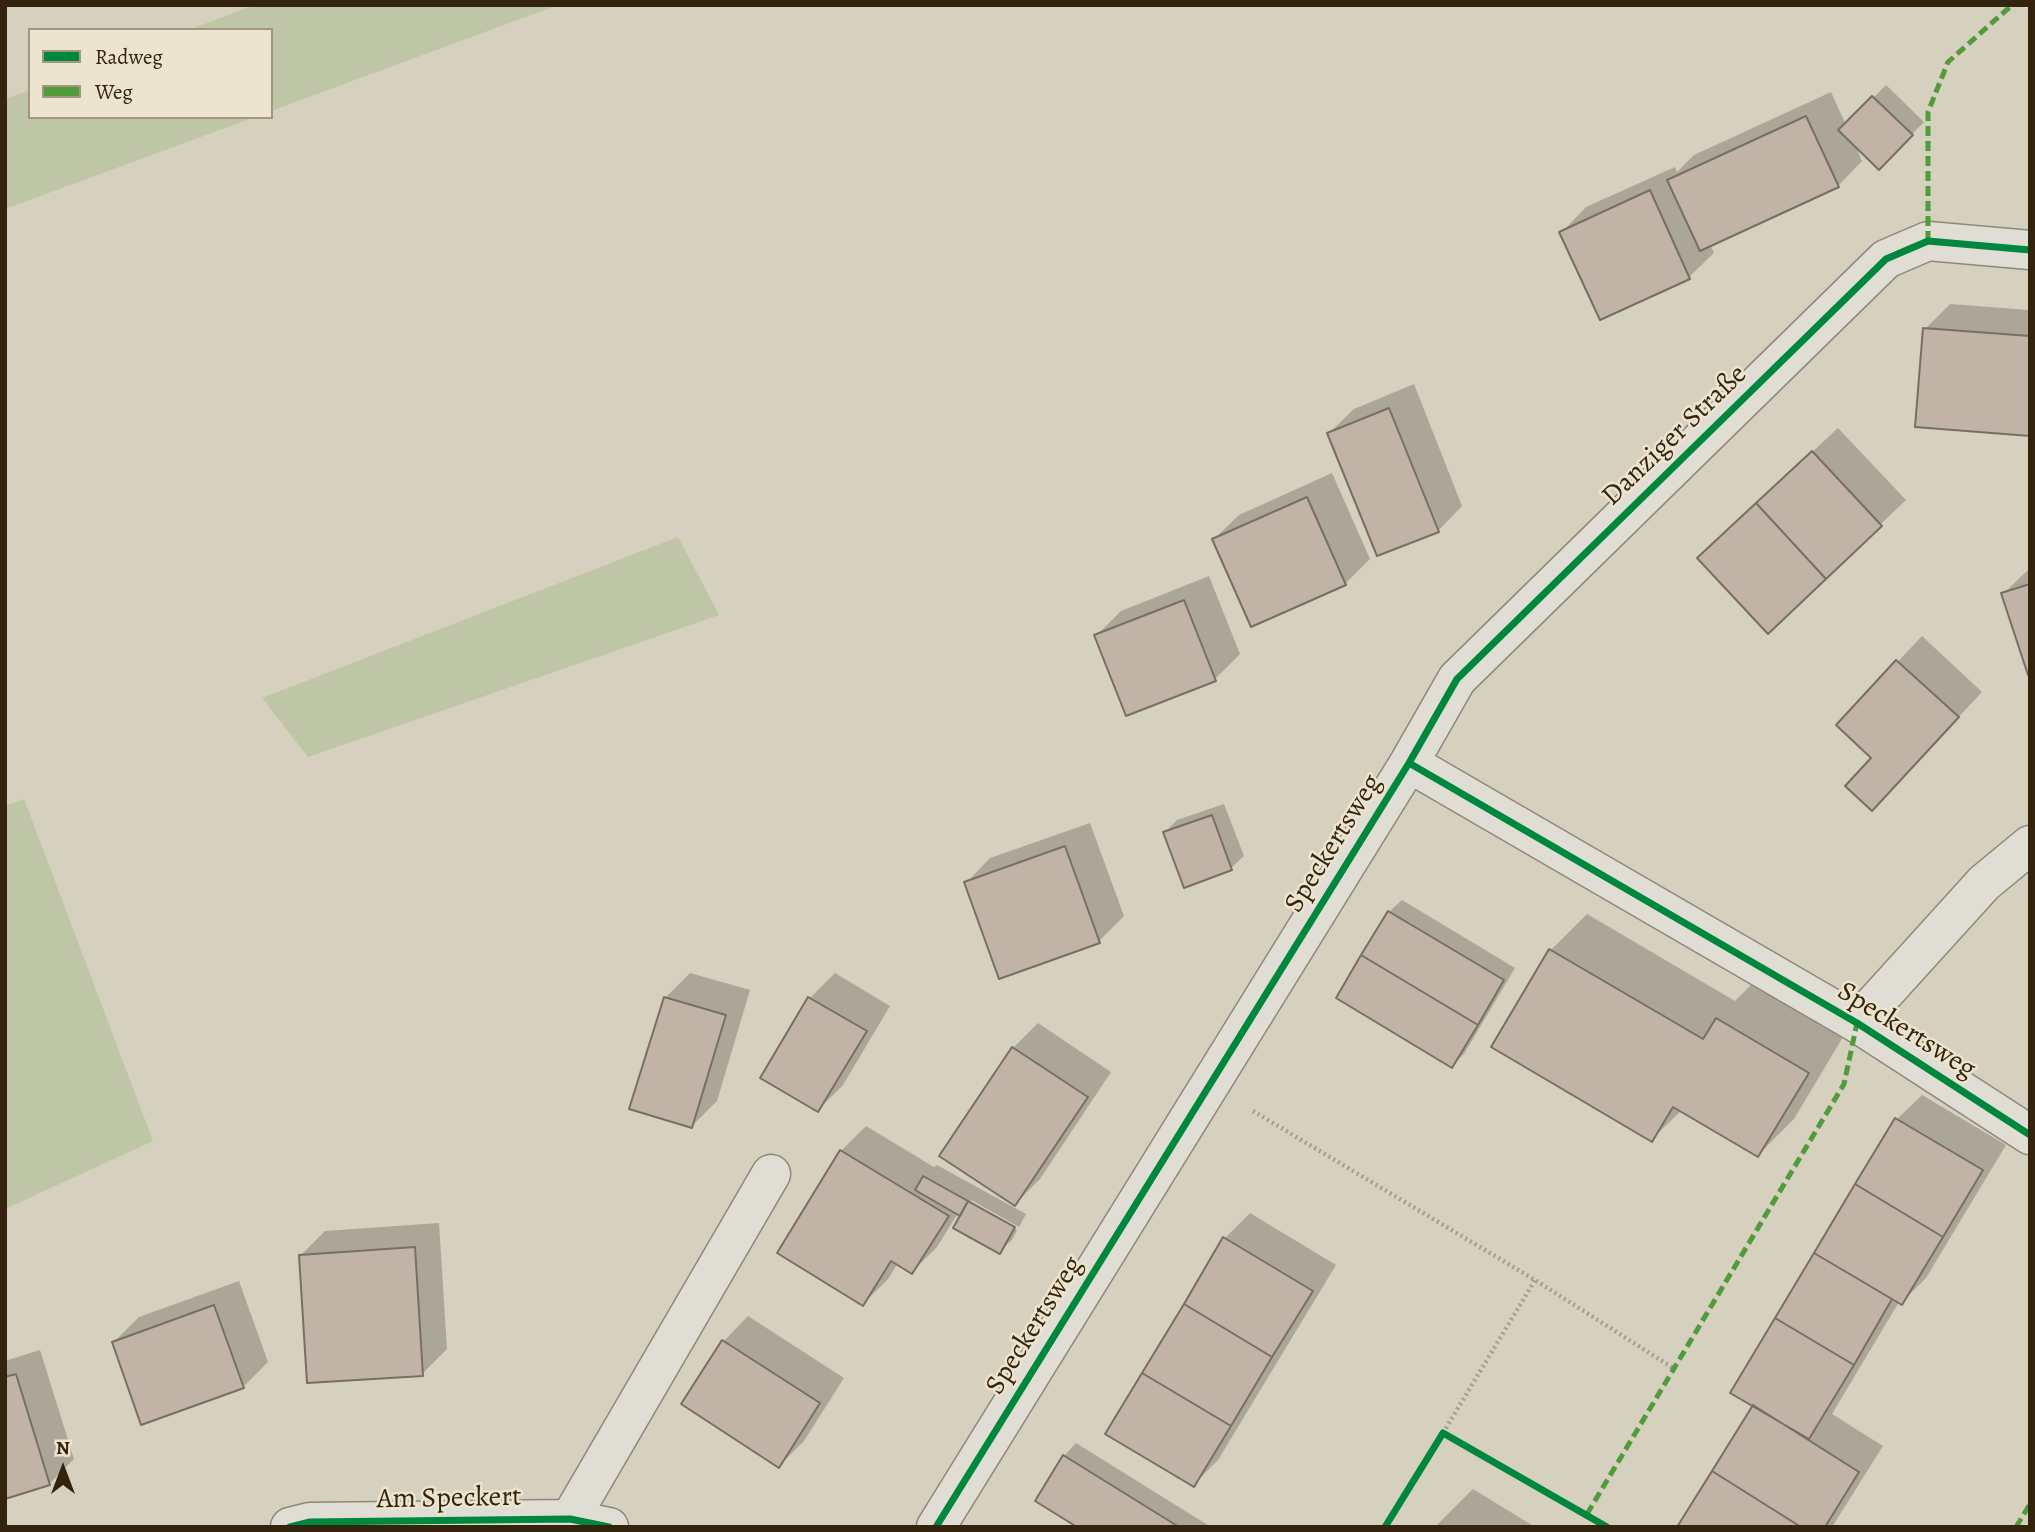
<!DOCTYPE html>
<html>
<head>
<meta charset="utf-8">
<style>
  body { margin:0 }
  #map { position:relative; width:2035px; height:1532px; overflow:hidden; background:#d6d0be; font-family:Alegreya,serif }
  canvas { display:block }
  .frame { position:absolute; inset:0; border:7px solid #35240d; pointer-events:none }
  .legend { position:absolute; left:28px; top:28px; width:245px; height:91px; box-sizing:border-box; background:#ece4ce; border:2px solid #a39781; margin:0; padding:9px 12px; list-style:none; font-size:21px; color:#35240d }
  .legend li { display:flex; align-items:center; gap:14px; height:35px }
  .legend b { width:35px; border:2px solid #a39781 }
  .north { position:absolute; left:28px; top:1434px; width:70px; height:70px; -webkit-text-stroke:5px #ece4ce; paint-order:stroke; rotate:0deg; font-size:19px; font-weight:700; line-height:28px; text-align:center; color:#35240d }
  .north::after { content:''; display:block; margin:auto; width:24px; height:32px; background:#35240d; clip-path:polygon(50% 0,100% 100%,50% 72%,0 100%) }
</style>
</head>
<body>
<div id="map">
<canvas width="2035" height="1532"></canvas>
<div class="frame"></div>
<ul class="legend">
<li><b style="height:9px;background:#00873e"></b>Radweg</li>
<li><b style="height:9px;background:#519b3b"></b>Weg</li>
</ul>
<div class="north">N</div>
</div>
<script>
const c = document.querySelector('canvas').getContext('2d');
c.lineJoin = 'round';
function fillPath(path, color) {
  c.fillStyle = color;
  c.fill(path, 'evenodd');
}
function poly(rows) {
  const path = new Path2D();
  for (const r of rows) {
    path.moveTo(r[0], r[1]);
    for (let i = 2; i < r.length; i += 2) path.lineTo(r[i], r[i + 1]);
  }
  return path;
}
function strokePath(path, color, width, dash) {
  c.strokeStyle = color;
  c.lineWidth = width;
  c.lineCap = dash ? 'butt' : 'round';
  c.setLineDash(dash || []);
  c.stroke(path);
}
function label(font, color, halo, rows, align = 'center') {
  c.font = font + ' Alegreya,serif';
  c.lineWidth = 5;
  c.setLineDash([]);
  c.textBaseline = 'middle';
  c.strokeStyle = halo;
  c.fillStyle = color;
  for (const [text, x, y, turn = 0] of rows) {
    c.save();
    c.translate(x, y);
    c.rotate((+turn || 0) * Math.PI / 180);
    c.textAlign = isNaN(turn) ? turn : align;
    if (halo) c.strokeText(text, 0, 0);
    c.fillText(text, 0, 0);
    c.restore();
  }
}
const green = poly([
  [254,5,558,5,271,111,271,30,189,30],
  [30,90,30,117,255,117,5,209,5,99],
  [678,537,719,615,308,757,262,698],
  [24,799,153,1141,5,1209,5,806]
]);
const shadow = poly([
  [1886,85,1924,122,1879,168,1855,145,1862,161,1838,186,1710,244,1714,253,1689,277,1601,318,1562,232,1586,207,1675,167,1677,172,1694,155,1831,92,1846,125],
  [1950,304,2030,310,2030,434,1925,329],
  [1414,384,1462,506,1438,531,1329,433,1354,409],
  [1838,428,1906,500,1768,631,1724,534],
  [1332,473,1370,559,1345,584,1214,539,1239,515],
  [2030,568,2030,673,2003,594],
  [1209,576,1240,654,1215,679,1096,636,1121,611],
  [1922,636,1982,692,1896,784,1874,758,1838,725],
  [1224,804,1244,856,1231,868,1165,832,1177,820],
  [1090,823,1124,916,1099,941,966,883,990,858],
  [1402,900,1515,968,1464,1054,1451,1066,1389,912],
  [1587,914,1735,1001,1753,983,1843,1037,1794,1119,1758,1155,1682,1110,1651,1140,1493,1046,1551,950],
  [690,973,750,990,717,1101,692,1126,665,998],
  [835,973,890,1006,843,1085,818,1110,762,1077,810,998],
  [1038,1023,1111,1072,1040,1179,1015,1204,1013,1048],
  [1922,1095,2006,1145,1926,1278,1901,1303,1899,1302,1832,1414,1883,1446,1832,1527,1679,1527,1756,1405,1897,1119],
  [866,1126,934,1167,937,1165,1026,1214,1019,1227,971,1200,971,1204,1017,1230,1012,1240,999,1252,958,1213,937,1247,912,1272,898,1263,888,1279,863,1304,841,1151],
  [1250,1213,1336,1265,1218,1460,1193,1485,1107,1434,1225,1238],
  [439,1223,447,1349,422,1374,300,1256,325,1231],
  [239,1281,268,1362,243,1387,114,1342,139,1317],
  [748,1316,844,1378,804,1441,779,1466,684,1404,724,1341],
  [40,1350,74,1459,49,1484,5,1497,5,1361],
  [1076,1443,1211,1527,1080,1527,1037,1500,1064,1456],
  [1473,1489,1535,1527,1435,1527]
]);
const building = poly([
  [1872,96,1913,135,1879,170,1838,130,1872,96],
  [1806,116,1839,187,1700,251,1667,180,1806,116],
  [1650,190,1690,279,1600,320,1559,232,1650,190],
  [1923,328,2030,336,2030,436,1915,427,1923,328],
  [1389,408,1439,532,1377,556,1327,433,1389,408],
  [1812,451,1882,526,1826,579,1756,503,1812,451],
  [1307,497,1346,585,1251,627,1212,539,1307,497],
  [1756,503,1826,579,1768,634,1697,558,1756,503],
  [2030,584,2030,674,2028,675,2001,593,2030,584],
  [1184,600,1216,681,1126,716,1094,635,1184,600],
  [1896,660,1959,717,1872,811,1845,786,1871,758,1836,725,1896,660],
  [1212,815,1232,870,1184,888,1163,832,1212,815],
  [1065,846,1100,943,999,979,964,882,1065,846],
  [1388,911,1504,980,1478,1025,1361,955,1388,911],
  [1549,949,1703,1039,1716,1018,1809,1073,1758,1157,1673,1107,1652,1142,1491,1047,1549,949],
  [1361,955,1478,1025,1452,1068,1336,998,1361,955],
  [664,997,726,1015,692,1128,629,1109,664,997],
  [808,997,867,1031,818,1112,760,1078,808,997],
  [1012,1047,1088,1097,1015,1206,939,1156,1012,1047],
  [1895,1118,1983,1170,1943,1237,1855,1184,1895,1118],
  [840,1150,949,1216,912,1274,891,1261,863,1306,777,1253,840,1150],
  [923,1176,968,1201,960,1216,915,1190,923,1176],
  [1855,1184,1943,1237,1902,1305,1814,1253,1855,1184],
  [968,1201,1015,1227,1000,1254,953,1228,968,1201],
  [1223,1237,1313,1291,1272,1357,1184,1304,1223,1237],
  [415,1247,423,1376,307,1383,299,1255,415,1247],
  [1814,1253,1892,1299,1854,1365,1775,1318,1814,1253],
  [1184,1304,1272,1357,1231,1426,1142,1373,1184,1304],
  [214,1305,244,1388,141,1425,112,1342,214,1305],
  [1775,1318,1854,1365,1809,1439,1730,1393,1775,1318],
  [722,1340,820,1403,779,1468,681,1404,722,1340],
  [1142,1373,1231,1426,1194,1487,1105,1434,1142,1373],
  [16,1374,50,1485,5,1499,5,1377,16,1374],
  [1753,1405,1859,1472,1825,1527,1801,1527,1712,1471,1753,1405],
  [1063,1455,1179,1527,1077,1527,1035,1501,1063,1455],
  [1712,1471,1801,1527,1677,1527,1712,1471]
]);
const path = poly([
  [1253,1111,1535,1280,1673,1368],
  [1443,1433,1535,1280]
]);
const minor = poly([
  [1409,763,1857,1023,2030,1135],
  [1857,1023,1984,883,2030,845],
  [570,1519,771,1174],
  [290,1527,310,1522,570,1519,609,1527],
  [936,1527,1409,763,1457,679,1886,259,1928,241,2030,250]
]);
const quiet = poly([
  [1928,241,1928,112,1948,62,2012,5],
  [1587,1514,1844,1084,1857,1023],
  [2016,1527,2030,1504]
]);
const cycleway = poly([
  [1409,763,1857,1023,2030,1135],
  [290,1527,310,1522,570,1519,609,1527],
  [936,1527,1409,763,1457,679,1886,259,1928,241,2030,250],
  [1385,1527,1443,1433,1607,1527]
]);
const streetNames = [
  ["Danziger Straße",1675,436,-44],
  ["Speckertsweg",1334,844,-58],
  ["Speckertsweg",1906,1031,32],
  ["Speckertsweg",1035,1326,-58],
  ["Am Speckert",449,1499,-1]
];
fillPath(green, '#bfc6a5');
fillPath(shadow, '#0003');
fillPath(building, '#c1b3a6');
strokePath(building, '#767064', 2);
strokePath(minor, '#8d887b', 41);
strokePath(path, '#a19d94', 4.5, [2, 3.5]);
strokePath(minor, '#e0ddd4', 38);
strokePath(quiet, '#519b3b', 5, [10, 5]);
strokePath(cycleway, '#00873e', 7);
label('28px', '#35240d', '#ece4ce', streetNames);
</script>
</body>
</html>
